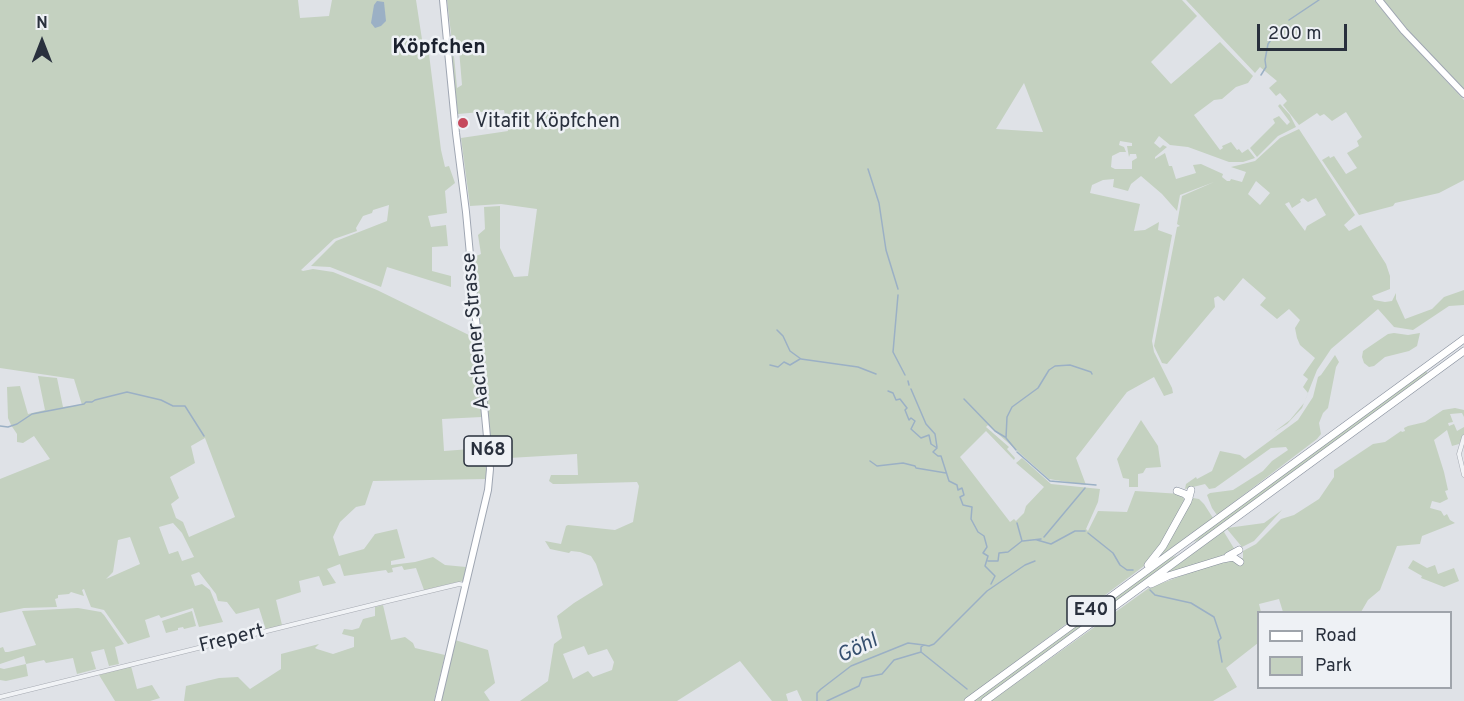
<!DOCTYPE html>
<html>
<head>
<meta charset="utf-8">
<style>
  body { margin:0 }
  #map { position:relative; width:1464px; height:701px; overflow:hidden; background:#dfe2e7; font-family:Overpass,sans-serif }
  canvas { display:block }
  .legend { position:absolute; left:1257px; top:611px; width:195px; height:78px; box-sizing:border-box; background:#eef1f5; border:2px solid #9fa4ab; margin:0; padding:8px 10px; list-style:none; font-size:18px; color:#29303d }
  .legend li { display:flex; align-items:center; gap:12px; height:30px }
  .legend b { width:30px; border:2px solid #9fa4ab }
  .north { position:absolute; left:12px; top:12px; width:60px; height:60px; -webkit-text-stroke:4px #eef1f5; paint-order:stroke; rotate:0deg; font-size:16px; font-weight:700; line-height:24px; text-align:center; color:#29303d }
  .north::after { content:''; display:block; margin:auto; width:21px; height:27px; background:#29303d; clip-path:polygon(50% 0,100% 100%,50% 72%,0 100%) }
  .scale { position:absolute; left:1257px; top:24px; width:90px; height:27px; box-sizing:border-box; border:3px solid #29303d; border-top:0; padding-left:8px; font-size:18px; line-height:21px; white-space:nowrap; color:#29303d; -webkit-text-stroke:4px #eef1f5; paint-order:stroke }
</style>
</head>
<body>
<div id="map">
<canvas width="1464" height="701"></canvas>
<ul class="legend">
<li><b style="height:8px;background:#fff"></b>Road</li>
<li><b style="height:16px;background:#c4d1c0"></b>Park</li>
</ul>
<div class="north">N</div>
<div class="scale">200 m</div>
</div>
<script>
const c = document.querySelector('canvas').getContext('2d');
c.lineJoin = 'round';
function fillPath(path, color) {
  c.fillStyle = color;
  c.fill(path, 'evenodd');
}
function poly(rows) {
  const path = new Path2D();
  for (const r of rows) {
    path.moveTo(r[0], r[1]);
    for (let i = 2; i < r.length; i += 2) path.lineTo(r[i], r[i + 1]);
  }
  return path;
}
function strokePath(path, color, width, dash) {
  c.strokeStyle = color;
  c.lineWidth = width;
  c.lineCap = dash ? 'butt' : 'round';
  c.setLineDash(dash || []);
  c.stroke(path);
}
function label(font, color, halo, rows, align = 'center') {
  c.font = font + ' Overpass,sans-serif';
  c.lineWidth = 5;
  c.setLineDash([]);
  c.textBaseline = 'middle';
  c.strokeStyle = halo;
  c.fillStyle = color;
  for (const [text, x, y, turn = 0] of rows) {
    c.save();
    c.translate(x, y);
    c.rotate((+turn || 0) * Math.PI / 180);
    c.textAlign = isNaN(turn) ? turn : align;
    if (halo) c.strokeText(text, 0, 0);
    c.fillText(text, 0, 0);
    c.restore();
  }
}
const green = poly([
  [0,0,298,0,300,18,329,16,332,0,416,0,423,46,428,46,441,150,445,167,449,166,455,183,445,191,447,213,428,216,431,227,446,225,448,246,432,247,432,271,451,276,451,287,387,267,381,287,330,267,311,266,336,241,387,221,389,205,373,210,372,213,363,216,356,228,357,231,334,239,301,270,303,271,313,269,333,272,377,290,473,337,482,417,442,419,444,451,484,448,487,479,373,481,365,505,356,507,340,522,333,537,339,556,364,549,375,534,397,529,405,558,391,561,391,565,415,562,433,557,445,565,466,567,463,581,424,590,416,568,404,570,402,566,392,568,393,572,388,573,386,570,344,576,340,564,327,569,336,583,323,586,319,576,299,581,301,592,276,600,282,625,266,630,259,608,236,614,227,602,218,601,216,594,199,572,191,575,195,586,202,584,210,590,223,622,199,627,193,608,161,618,159,615,145,620,150,637,128,644,104,610,91,607,84,589,82,590,84,596,71,592,69,594,58,595,58,598,55,599,57,607,24,608,0,613,0,479,50,459,34,436,23,443,17,442,17,434,11,425,8,418,7,387,20,386,28,414,45,410,38,376,57,378,63,407,82,405,74,379,0,368],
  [205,438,235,517,189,537,183,522,176,518,171,504,179,498,170,477,195,463,191,446],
  [173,523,182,533,194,557,182,561,178,551,169,554,159,527],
  [130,537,140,564,106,579,113,572,118,540],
  [447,0,1182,0,1197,16,1151,62,1171,84,1220,42,1253,76,1248,83,1236,87,1222,99,1214,100,1194,115,1220,150,1223,148,1222,146,1231,142,1237,150,1239,149,1242,153,1248,149,1255,158,1243,162,1229,162,1188,147,1170,145,1159,136,1154,143,1160,148,1163,145,1167,147,1155,157,1155,159,1165,153,1169,166,1172,166,1176,179,1196,173,1193,165,1201,164,1223,174,1222,177,1227,181,1230,181,1231,179,1242,182,1246,172,1231,167,1255,161,1280,138,1299,129,1355,215,1344,225,1349,231,1361,225,1386,264,1390,276,1390,289,1372,296,1374,300,1385,302,1392,301,1396,293,1396,299,1405,319,1432,309,1444,297,1464,290,1464,305,1449,306,1413,330,1394,327,1378,309,1331,349,1317,370,1302,408,1287,424,1274,432,1290,420,1304,403,1308,393,1303,387,1308,379,1303,375,1315,358,1300,345,1297,338,1295,328,1300,320,1289,309,1277,319,1260,305,1266,298,1243,278,1224,301,1218,296,1214,298,1215,307,1167,364,1162,363,1154,346,1177,227,1180,226,1177,224,1182,196,1214,182,1180,195,1177,211,1162,194,1141,176,1131,184,1128,191,1113,187,1114,179,1103,180,1092,185,1090,193,1140,204,1134,231,1145,230,1159,222,1158,230,1172,235,1152,341,1154,352,1172,388,1173,393,1164,396,1154,377,1127,392,1076,458,1086,485,1049,479,988,425,986,427,1009,447,1007,449,1015,458,1014,460,986,431,960,457,1010,522,1014,519,1016,521,1024,513,1026,506,1044,487,1016,463,1022,458,1051,484,1100,489,1098,502,1086,529,1088,531,1098,511,1127,512,1135,491,1181,494,1185,501,1158,551,1148,563,963,701,802,701,797,690,786,694,788,701,772,701,740,661,677,701,520,701,548,681,554,644,562,638,557,616,574,603,603,585,596,564,591,556,580,552,571,551,569,553,550,549,545,541,561,544,566,526,568,525,615,530,633,522,639,486,637,482,563,484,553,484,549,481,551,475,578,475,577,454,492,459,479,336,474,257,481,254,478,235,485,229,484,207,500,206,500,248,514,277,528,276,537,209,501,204,470,206,461,138,508,131,504,110,458,114,451,57,454,56,457,88,462,85,459,49,453,50],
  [1024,83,1043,132,996,129],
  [1120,141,1132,143,1132,146,1127,146,1129,157,1130,154,1136,154,1137,158,1132,161,1132,169,1115,169,1111,167,1112,156,1120,152,1126,152,1124,147,1119,145],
  [1256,181,1270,193,1260,205,1248,194],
  [1303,198,1308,202,1316,198,1326,215,1307,226,1305,231,1285,204,1289,202,1292,208,1301,202,1300,200],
  [584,646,588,655,607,649,614,662,612,670,593,677,588,671,573,679,563,654],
  [1186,0,1374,0,1406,38,1464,100,1464,180,1439,193,1395,203,1393,206,1359,215,1322,160,1329,156,1330,158,1334,156,1346,174,1357,168,1347,153,1359,146,1357,141,1362,137,1346,112,1332,121,1324,114,1320,116,1317,113,1299,125,1283,105,1287,101,1280,93,1276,96,1269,88,1277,81,1260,67,1255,73],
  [1382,0,1464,0,1464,89,1392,14],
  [1280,104,1290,115,1296,127,1278,136,1257,157,1250,148,1275,123,1273,119,1279,116,1287,125,1290,122,1278,106],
  [1394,333,1408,335,1420,333,1417,346,1409,351,1385,357,1374,366,1369,367,1364,363,1362,357,1363,351,1388,334],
  [1335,355,1339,362,1336,367,1328,408,1323,413,1319,423,1321,434,1317,439,1217,515,1212,508,1207,495,1210,493,1233,490,1263,471,1272,461,1288,450,1286,447,1271,448,1215,488,1209,489,1205,484,1185,489,1186,484,1196,477,1197,479,1212,471,1220,451,1240,455,1245,459,1298,420,1313,397,1318,377,1321,375],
  [1426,370,1428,375,1206,537,1194,542,1205,530],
  [1455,408,1464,410,1464,417,1462,413,1450,414,1453,422,1448,423,1449,426,1454,424,1457,431,1464,427,1464,434,1459,444,1452,446,1447,430,1434,440,1444,472,1448,490,1445,491,1448,499,1440,503,1432,501,1430,508,1441,511,1444,516,1447,514,1450,520,1455,523,1422,536,1420,544,1397,546,1380,590,1368,600,1361,612,1283,612,1279,599,1259,604,1261,612,1258,612,1258,643,1226,668,1237,687,1213,701,991,701,1149,588,1229,558,1237,560,1243,558,1243,551,1256,544,1281,519,1294,515,1319,499,1334,477,1334,470,1373,444,1385,442,1401,431,1402,432,1405,431,1404,428,1408,426,1425,422,1443,410],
  [1141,420,1158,446,1161,467,1146,468,1143,473,1138,474,1138,487,1129,487,1129,479,1123,478,1117,459],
  [1193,498,1199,499,1204,504,1213,518,1159,557,1188,503],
  [1282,510,1254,541,1242,547,1227,529,1224,532,1235,550,1230,554,1164,575,1227,528,1264,523],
  [1177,555,1162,569,982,701,971,701,1162,562],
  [1413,560,1427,568,1435,565,1438,574,1454,568,1459,581,1444,587,1421,578,1422,576,1408,568],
  [383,605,391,640,405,637,413,643,415,648,445,655,434,701,184,701,186,686,219,678,238,677,250,689,281,669,281,654,319,644,315,648,317,649,333,654,354,647,354,637,342,634,344,629,352,630,359,628,363,619,375,616,375,607],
  [78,608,101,612,104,615,124,644,115,647,119,664,109,666,104,649,91,652,96,669,77,674,73,658,46,663,44,660,26,664,28,676,6,681,0,680,0,668,4,669,26,664,24,656,0,664,0,648,3,647,5,652,8,652,36,645,22,611],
  [192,611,196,626,184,629,183,627,178,628,178,630,166,633,162,621],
  [455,640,488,650,495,683,484,692,490,701,441,701],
  [131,666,137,689,152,685,160,698,150,701,115,701,99,675]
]);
const water = poly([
  [377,1,384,2,386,21,381,26,375,28,371,23,374,5]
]);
const stream = poly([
  [1289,20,1319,0],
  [1261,75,1266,67,1265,60,1268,44,1278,30],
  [868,169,879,203,886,250,898,289],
  [898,295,893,352,905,375],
  [777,330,783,336,790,351,801,359,858,367,876,374],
  [770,365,778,367,784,362,790,365,800,359],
  [908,381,909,385],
  [911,389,926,424,935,434,937,447],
  [888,391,893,393,896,400,900,399,907,408,905,410,909,420,911,418,915,421,911,429,921,438,929,435,931,444,937,448,933,452,938,456,941,456,949,481,957,485,958,490,962,488,964,495,960,497,963,505,972,507,971,519,978,532,984,536,987,547,983,553,988,556,985,566,995,576,991,584],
  [964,399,995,431,1005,437],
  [0,426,8,427,17,424,32,414,84,404,86,402,92,402,95,400,127,392,161,400,173,406,185,406,204,436],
  [1016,450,1006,438,1007,417,1012,407,1038,388,1049,370,1055,366,1070,365,1091,372,1092,374],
  [1017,452,1050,481,1096,485],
  [870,461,877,466,903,463,915,466,916,468,946,473],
  [1088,533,1113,553,1120,565,1127,570,1133,570],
  [1044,537,1085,488],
  [1037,540,1051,544,1075,531,1085,531],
  [1023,541,1041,539],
  [988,561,998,561,999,553,1008,552,1022,541,1017,523],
  [1150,590,1155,595,1191,603,1214,617,1221,638,1218,641,1222,662],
  [921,652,967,689],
  [817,701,817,693,821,689,851,666,908,643,924,645],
  [827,701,859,686,862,678,882,674,894,660,921,652,921,647,924,645,929,646,934,644,987,591,1025,565,1035,561]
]);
const minor = poly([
  [1464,437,1459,454,1464,475],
  [0,697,388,601,459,584,465,585]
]);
const major = poly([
  [1379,0,1404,31,1464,94],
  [438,701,488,490,490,469,466,212,456,133,443,0]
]);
const highway = poly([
  [1177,491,1185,494,1189,498],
  [1228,556,1239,550],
  [1148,565,1163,546,1188,501,1191,490],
  [1151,584,1168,576,1223,559,1233,557,1240,562],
  [968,701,1464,339],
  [985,701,1464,351]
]);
const markers = [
  [463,123,6,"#c64a5d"]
];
const shields = [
  [488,451,48],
  [1091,611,48]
];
const shieldNames = [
  ["N68",488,451],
  ["E40",1091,611]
];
const poiNames = [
  ["Vitafit Köpfchen",475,123]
];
const streetNames = [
  ["Aachener Strasse",477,331,-95],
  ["Frepert",232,640,-14]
];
const neighbourhoodNames = [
  ["Köpfchen",439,49]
];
const waterNames = [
  ["Göhl",858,650,-26]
];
fillPath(green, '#c4d1c0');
fillPath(water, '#9bb0c5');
strokePath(stream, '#9bb0c5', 1.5);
strokePath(minor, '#a5a9b1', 5);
strokePath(major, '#9fa6b2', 8);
strokePath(highway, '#878f9d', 8);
strokePath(minor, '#f1f3f6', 4);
strokePath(major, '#fff', 6);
strokePath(highway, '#fff', 7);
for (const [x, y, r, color] of markers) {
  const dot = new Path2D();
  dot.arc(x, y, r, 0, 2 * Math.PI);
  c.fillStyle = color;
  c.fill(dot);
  strokePath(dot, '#eef1f5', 2);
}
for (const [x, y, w] of shields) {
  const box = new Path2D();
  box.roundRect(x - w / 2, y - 15, w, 30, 4.5);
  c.fillStyle = '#eef1f5';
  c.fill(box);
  strokePath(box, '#29303d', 1.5);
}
label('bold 18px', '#29303d', null, shieldNames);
label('20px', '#29303d', '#eef1f5', poiNames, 'left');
label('20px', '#29303d', '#eef1f5', streetNames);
label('bold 21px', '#1b212e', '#eef1f5', neighbourhoodNames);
label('italic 21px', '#354f6f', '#eef1f5', waterNames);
</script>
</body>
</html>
